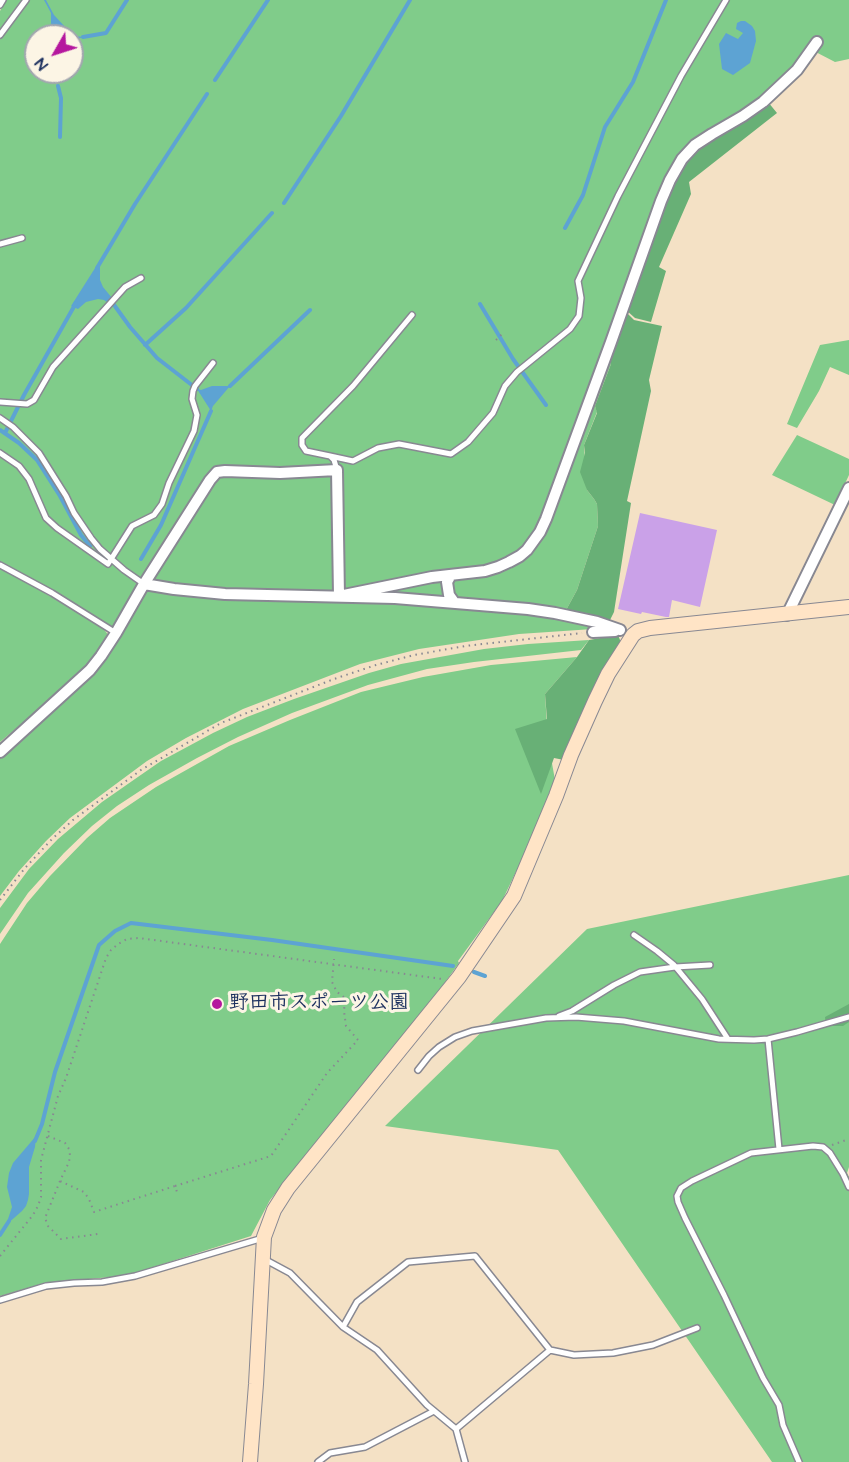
<!DOCTYPE html>
<html>
<head>
<meta charset="utf-8">
<style>
  body { margin:0 }
  #map { position:relative; width:849px; height:1462px; overflow:hidden; background:#f4e1c5; font-family:"Architects Daughter",sans-serif }
  canvas { display:block }
  .north { position:absolute; left:24px; top:24px; width:60px; height:60px; box-sizing:border-box; background:#fcf5e5; border:2px solid #a2a6af; border-radius:50%; rotate:231deg; font-size:16px; font-weight:700; line-height:24px; text-align:center; color:#1b2f5e }
  .north::after { content:''; display:block; margin:auto; width:21px; height:27px; background:#b5179e; clip-path:polygon(50% 0,100% 100%,50% 72%,0 100%) }
</style>
</head>
<body>
<div id="map">
<canvas width="849" height="1462"></canvas>
<div class="north">N</div>
</div>
<script>
const c = document.querySelector('canvas').getContext('2d');
c.lineJoin = 'round';
function fillPath(path, color) {
  c.fillStyle = color;
  c.fill(path, 'evenodd');
}
function poly(rows) {
  const path = new Path2D();
  for (const r of rows) {
    path.moveTo(r[0], r[1]);
    for (let i = 2; i < r.length; i += 2) path.lineTo(r[i], r[i + 1]);
  }
  return path;
}
function strokePath(path, color, width, dash) {
  c.strokeStyle = color;
  c.lineWidth = width;
  c.lineCap = dash ? 'butt' : 'round';
  c.setLineDash(dash || []);
  c.stroke(path);
}
function label(font, color, halo, rows, align = 'center') {
  c.font = font + ' "Architects Daughter","Klee One",sans-serif';
  c.lineWidth = 6;
  c.setLineDash([]);
  c.textBaseline = 'middle';
  c.strokeStyle = halo;
  c.fillStyle = color;
  for (const [text, x, y, turn = 0] of rows) {
    c.save();
    c.translate(x, y);
    c.rotate((+turn || 0) * Math.PI / 180);
    c.textAlign = isNaN(turn) ? turn : align;
    if (halo) c.strokeText(text, 0, 0);
    c.fillText(text, 0, 0);
    c.restore();
  }
}
const green = poly([
  [6,0,849,0,849,59,835,62,808,48,791,72,742,114,692,142,537,530,523,548,491,566,346,593,342,589,341,468,217,469,115,627,107,625,52,590,0,561,0,11],
  [36,36,72,36,72,72,36,72],
  [849,340,849,375,830,367,819,391,797,428,787,424,820,345],
  [610,357,611,364,595,406,597,412,584,445,587,490,594,499,597,504,598,526,577,590,565,612,457,598,454,596,452,579,529,553],
  [797,435,849,459,849,475,835,505,772,475],
  [332,474,335,594,209,590,151,581,218,475],
  [0,568,25,581,103,628,109,636,84,671,0,742],
  [443,579,445,597,373,594],
  [146,589,401,601,550,615,608,628,519,634,419,649,360,664,243,709,186,738,147,761,70,818,46,841,19,871,0,896,0,756,76,690],
  [589,640,581,650,474,662,427,669,368,685,292,713,238,737,197,758,149,785,117,806,92,826,64,853,28,893,0,934,0,908,29,869,58,839,102,802,135,779,161,761,213,733,247,717,294,699,369,673,401,664,484,649,528,644],
  [577,657,545,694,548,741,555,780,546,809,502,901,458,961,459,963,443,985,270,1200,251,1236,135,1273,111,1277,45,1283,0,1296,0,944,27,903,50,876,87,838,110,818,156,787,229,746,290,720,361,692,423,677,491,665],
  [849,875,849,1167,847,1173,849,1177,849,1462,772,1462,558,1150,385,1126,587,929]
]);
const forest = poly([
  [768,102,777,113,689,182,691,194,659,267,666,271,651,322,635,318,626,310,667,194,685,162,697,148],
  [626,312,634,320,662,326,649,380,651,391,627,501,631,503,614,612,609,622,565,612,577,590,598,526,597,504,594,499,587,490,580,472,585,453,584,445,597,413,595,406,611,364,610,357],
  [618,635,620,640,620,644,611,658,564,760,554,758,541,794,515,729,547,719,545,694,577,657,589,640],
  [849,1004,849,1022,843,1026,826,1026,825,1017]
]);
const water = poly([
  [44,0,46,0,54,15,67,29,75,36,83,37,72,41,72,36,48,36,51,23,51,13],
  [741,21,745,21,752,26,755,31,756,41,750,63,733,75,722,69,719,44,726,33,738,39,743,33,736,29,737,23],
  [97,265,100,266,100,280,103,287,112,298,108,303,104,300,98,299,86,302,78,309,71,306],
  [212,386,230,386,213,406,211,411,197,389,201,390],
  [36,1136,35,1147,29,1167,29,1194,28,1200,26,1206,22,1211,6,1225,12,1207,7,1187,9,1173,13,1163]
]);
const stream = poly([
  [83,37,106,33,127,0],
  [215,80,268,0],
  [58,86,61,98,60,137],
  [284,203,341,116,410,0],
  [565,228,583,195,605,127,633,82,666,0],
  [97,268,135,204,207,94],
  [112,302,130,327,157,358,197,389],
  [480,304,513,359,546,405],
  [145,345,186,308,272,213],
  [230,386,310,310],
  [0,430,19,443,37,460,60,496,81,535,90,546],
  [5,433,24,395,76,303],
  [141,559,161,525,211,411],
  [474,972,485,976],
  [35,1141,42,1124,55,1072,99,945,115,931,131,923,272,940,453,966],
  [0,1235,9,1221]
]);
const building = poly([
  [640,513,717,530,700,607,672,600,669,617,666,617,642,612,641,614,618,609]
]);
const path = poly([
  [496,340,502,334],
  [0,900,25,868,53,838,73,820,141,770,221,723,334,679,376,665,414,655,465,646,582,633],
  [48,1136,65,1143,69,1149,70,1155,69,1162,60,1181,84,1192,89,1199,94,1212,175,1186,177,1192],
  [832,1145,849,1139],
  [60,1181,45,1218,48,1226,61,1239,98,1234],
  [175,1186,271,1156,327,1073,358,1040,346,1026,344,1011,345,998,337,992,332,982,334,959],
  [0,1256,33,1215,38,1206,41,1197,41,1160,58,1096,66,1078,106,958,111,950,118,944,127,939,139,938,442,979]
]);
const lane = poly([
  [0,5,3,0],
  [0,35,26,0],
  [0,244,22,238],
  [0,402,27,404,34,400,53,367,125,287,141,278],
  [0,418,13,427,39,453,66,496,74,513,91,538,100,549,124,570,144,584],
  [0,453,19,466,29,479,46,518,57,528,108,564,132,526,154,515,162,504,169,483,194,431,197,415,192,399,193,391,195,386,213,363],
  [330,456,353,461,378,448,399,444,451,454,468,442,493,413,505,386,517,372,570,329,579,316,581,298,578,281,618,196,681,76,726,0],
  [337,470,334,460,330,456,306,451,302,445,302,438,353,386,412,315],
  [0,565,52,593,116,633],
  [634,935,657,951,674,965,702,999,728,1039],
  [559,1016,572,1011,614,985,640,972,675,967,710,965],
  [768,1039,779,1149],
  [418,1070,429,1056,439,1047,455,1037,472,1031,546,1018,576,1017,624,1021,719,1039,754,1040,768,1039,797,1032,849,1017],
  [264,1259,290,1273,343,1327,377,1350,427,1405,456,1429,465,1462],
  [0,1300,46,1286,74,1283,102,1282,135,1276,263,1238],
  [343,1327,357,1302,408,1262,475,1256,550,1350],
  [456,1429,550,1350,574,1355,613,1353,653,1345,697,1328],
  [318,1462,330,1453,365,1447,434,1411],
  [799,1462,783,1425,779,1405,763,1378,724,1295,685,1218,678,1202,677,1196,681,1188,692,1181,751,1153,813,1146,823,1147,830,1153,843,1174,849,1187]
]);
const street = poly([
  [451,575,447,582,449,595,454,602],
  [144,584,210,480,217,472,225,471,280,473,337,470,339,596],
  [339,596,432,577,485,571,498,567,509,562,520,556,527,550,540,532,546,519,611,342,661,201,670,180,682,159,695,145,712,134,743,116,763,102,797,70,817,42],
  [787,615,849,488],
  [593,632,615,631],
  [0,752,90,670,101,656,116,633,144,584,174,589,225,594,395,598,528,609,555,613,597,622,620,630]
]);
const secondary = poly([
  [250,1462,256,1384,264,1237,274,1210,288,1188,459,977,514,896,556,796,571,755,595,701,608,674,633,635,638,631,650,628,849,607]
]);
const markers = [
  [217,1004,6,"#b5179e"]
];
const poiNames = [
  ["野田市スポーツ公園",229,1004]
];
fillPath(green, '#80cc8a');
fillPath(forest, '#68b076');
fillPath(water, '#5da3d3');
strokePath(stream, '#5da3d3', 4);
fillPath(building, '#caa1e8');
strokePath(lane, '#888892', 8);
strokePath(street, '#888892', 14);
strokePath(secondary, '#888892', 16);
strokePath(path, '#888892', 2, [1.5, 4.5]);
strokePath(lane, '#fff', 5);
strokePath(street, '#fff', 10);
strokePath(secondary, '#ffe4c6', 14);
for (const [x, y, r, color] of markers) {
  const dot = new Path2D();
  dot.arc(x, y, r, 0, 2 * Math.PI);
  c.fillStyle = color;
  c.fill(dot);
  strokePath(dot, '#fcf5e5', 2);
}
label('bold 20px', '#1b2f5e', '#fcf5e5', poiNames, 'left');
</script>
</body>
</html>
